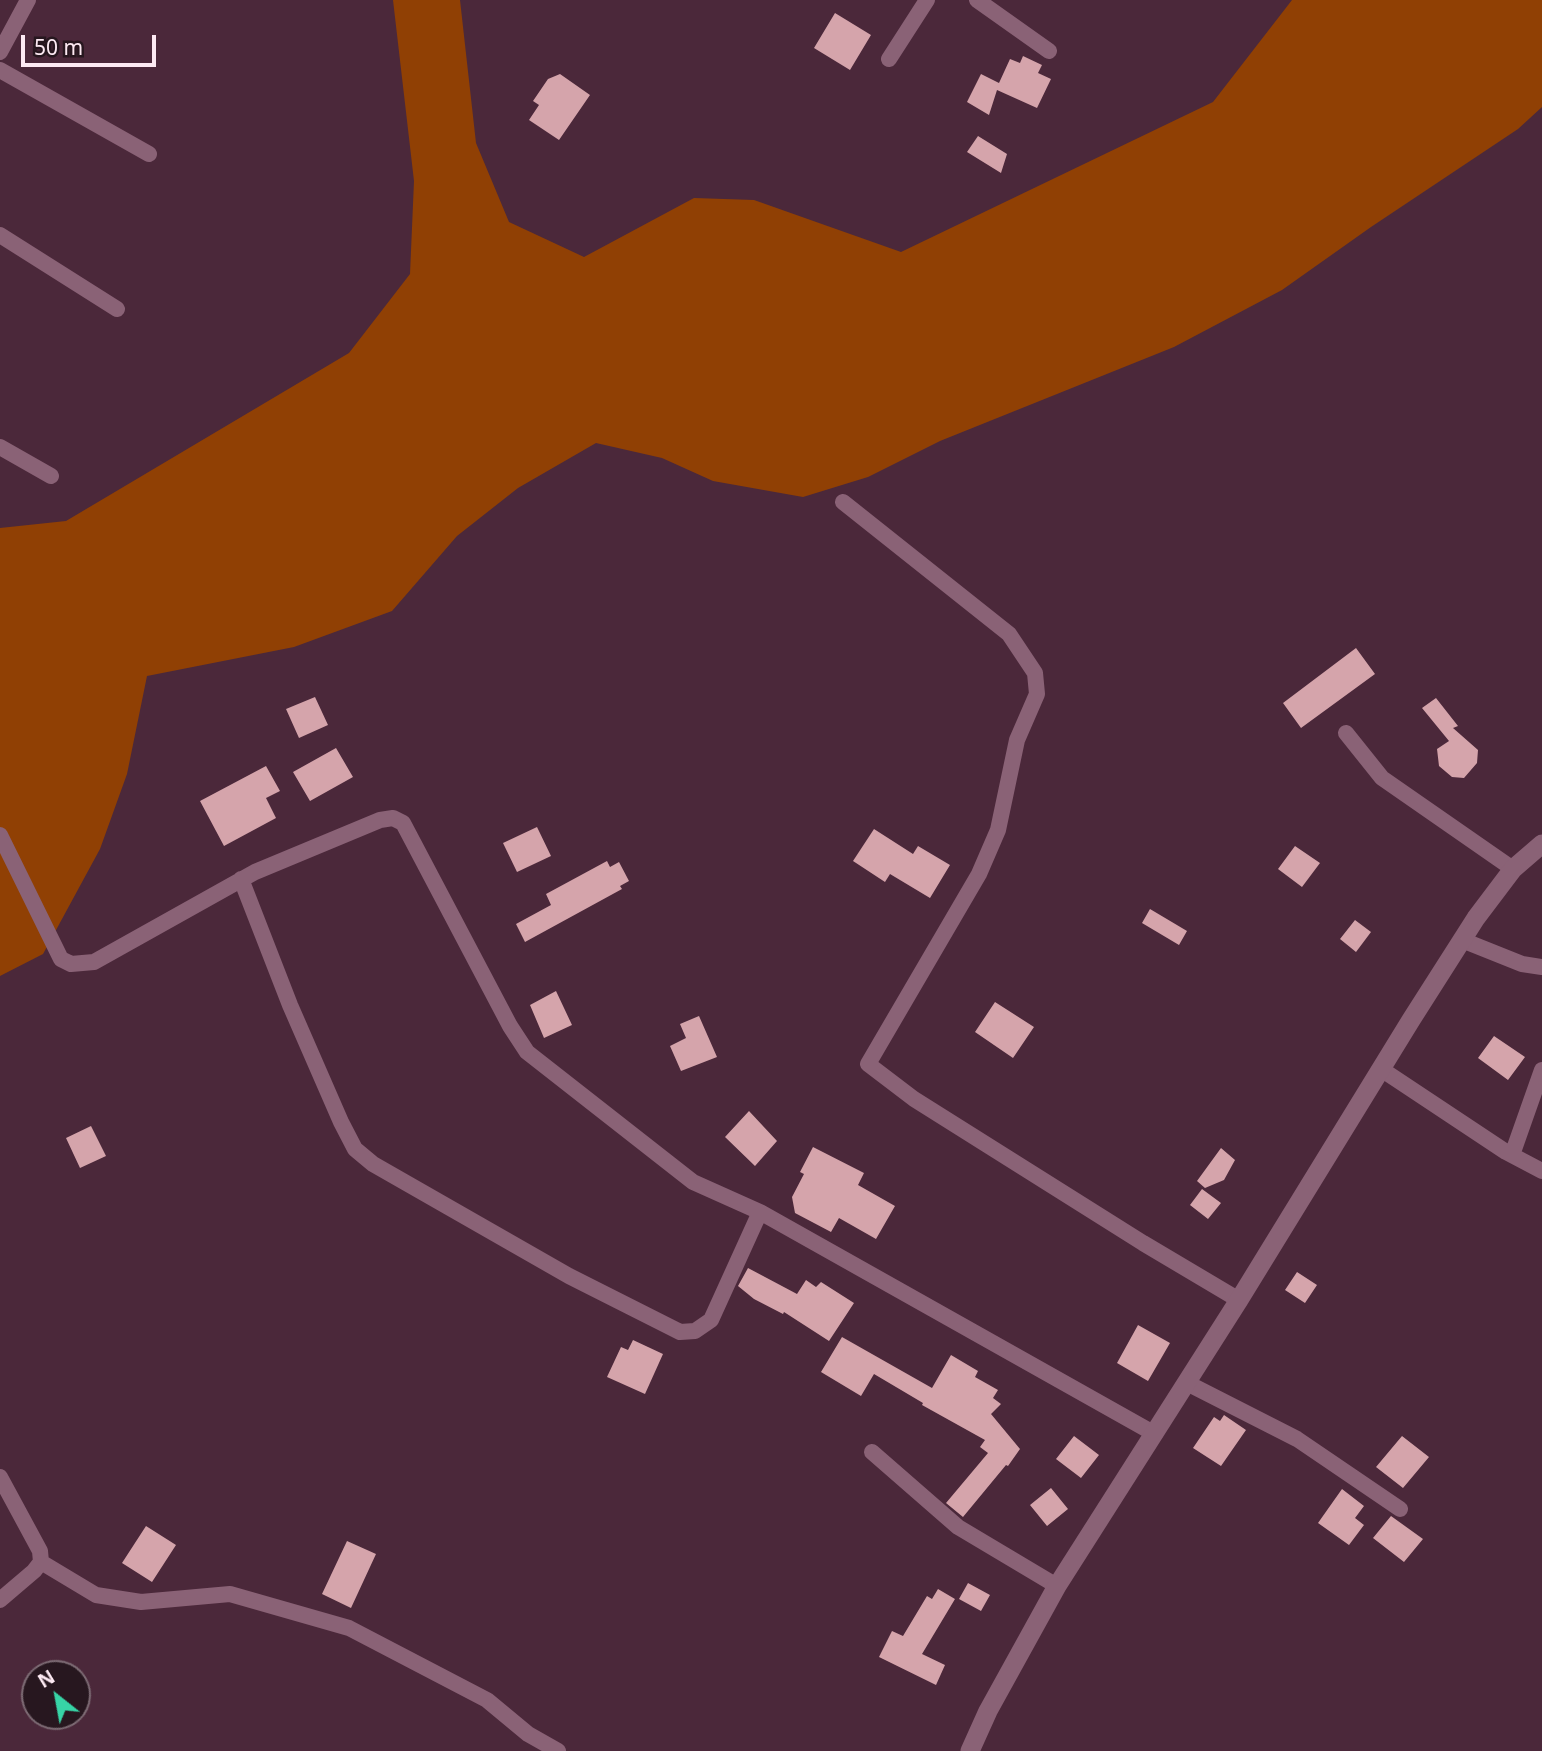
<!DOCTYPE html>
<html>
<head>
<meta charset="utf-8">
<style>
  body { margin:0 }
  #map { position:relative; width:1542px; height:1751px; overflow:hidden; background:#4b283a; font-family:"Noto Sans",sans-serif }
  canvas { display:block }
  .north { position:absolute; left:21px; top:1660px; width:70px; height:70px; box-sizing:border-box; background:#27171f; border:2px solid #7d6b74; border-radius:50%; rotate:329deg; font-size:19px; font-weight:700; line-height:28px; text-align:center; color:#fdeaf3 }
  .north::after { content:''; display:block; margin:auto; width:24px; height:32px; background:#37d4a6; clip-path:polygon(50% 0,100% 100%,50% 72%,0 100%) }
  .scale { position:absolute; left:21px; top:35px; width:135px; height:32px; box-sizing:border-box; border:4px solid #fdeaf3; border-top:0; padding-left:9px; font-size:21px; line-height:24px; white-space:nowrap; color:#fdeaf3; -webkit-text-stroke:5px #27171f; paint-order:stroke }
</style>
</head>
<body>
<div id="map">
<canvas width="1542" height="1751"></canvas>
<div class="north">N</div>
<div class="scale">50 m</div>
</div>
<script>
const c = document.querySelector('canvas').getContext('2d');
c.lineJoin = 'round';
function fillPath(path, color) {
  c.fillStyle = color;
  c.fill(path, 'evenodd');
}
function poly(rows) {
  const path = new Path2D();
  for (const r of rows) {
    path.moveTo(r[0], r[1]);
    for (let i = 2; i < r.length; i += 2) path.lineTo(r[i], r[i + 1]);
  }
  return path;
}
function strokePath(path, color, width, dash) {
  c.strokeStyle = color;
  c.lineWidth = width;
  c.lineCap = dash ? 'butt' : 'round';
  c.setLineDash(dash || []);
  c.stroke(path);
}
const green = poly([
  [393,0,460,0,476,143,509,222,584,257,694,198,754,200,901,252,1213,102,1292,0,1542,0,1542,107,1518,129,1371,227,1282,290,1174,347,940,441,868,477,803,497,713,481,662,458,596,443,518,488,457,536,392,611,294,647,147,676,127,774,100,849,43,954,0,976,0,528,66,521,349,353,410,274,414,181]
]);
const building = poly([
  [835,13,871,35,850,70,814,48],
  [1023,56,1042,65,1038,73,1051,79,1037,108,997,90,989,115,967,102,981,74,999,83,1010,59,1020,63],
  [560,74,590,95,559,140,529,120,539,105,533,101,548,79],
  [978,136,1007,154,1001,173,967,152],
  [1356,648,1375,674,1301,728,1283,703],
  [315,697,328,725,299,738,286,709],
  [1436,698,1458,726,1453,728,1478,750,1477,763,1464,778,1452,777,1439,766,1437,749,1449,741,1422,708],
  [336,748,353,777,310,801,293,772],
  [266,766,280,791,266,798,276,818,224,846,200,801],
  [537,827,551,856,517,872,503,843],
  [874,829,913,854,918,846,950,865,930,898,890,874,885,882,853,861],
  [1295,846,1320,863,1302,887,1278,869],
  [607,861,610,867,619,862,629,881,620,886,622,889,525,942,516,924,551,905,546,894],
  [1150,909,1187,931,1179,945,1142,923],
  [1355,920,1371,932,1356,952,1340,939],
  [556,991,572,1025,544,1038,530,1005],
  [995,1002,1034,1027,1013,1058,975,1032],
  [699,1016,717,1057,681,1071,670,1046,686,1038,680,1024],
  [1494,1036,1525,1057,1508,1080,1478,1058],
  [749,1111,777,1141,755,1166,725,1137],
  [91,1126,106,1156,80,1168,66,1138],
  [813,1147,864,1173,858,1185,895,1206,876,1239,839,1218,831,1232,795,1213,792,1197,804,1174,800,1172],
  [1221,1148,1235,1160,1224,1180,1205,1188,1197,1181],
  [1202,1189,1221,1203,1208,1219,1190,1205],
  [748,1268,797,1294,806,1280,816,1287,821,1282,854,1303,829,1341,784,1312,783,1314,754,1299,738,1286],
  [1297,1272,1317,1285,1305,1303,1285,1290],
  [1138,1325,1170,1343,1148,1381,1117,1363],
  [842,1337,932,1388,951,1355,978,1371,975,1377,998,1390,993,1398,1001,1404,991,1414,1020,1449,1008,1466,1006,1465,963,1517,946,1503,988,1453,980,1447,985,1440,922,1405,923,1403,874,1374,861,1396,821,1372],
  [633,1340,663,1354,645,1394,607,1377,621,1347,628,1350],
  [1224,1415,1246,1430,1221,1466,1193,1448,1214,1417,1220,1421],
  [1074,1436,1099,1455,1081,1478,1056,1459],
  [1402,1436,1429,1457,1403,1488,1376,1467],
  [1051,1488,1068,1509,1047,1526,1030,1505],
  [1342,1489,1364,1506,1355,1518,1364,1525,1349,1545,1318,1523],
  [1391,1516,1423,1539,1404,1562,1373,1538],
  [146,1526,176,1545,152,1582,122,1563],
  [347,1541,376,1554,351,1608,322,1594],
  [968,1583,990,1595,981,1611,959,1599],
  [938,1589,955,1599,922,1654,945,1665,936,1685,879,1657,892,1631,903,1636,927,1596,932,1599]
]);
const minor = poly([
  [977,0,1049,51],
  [0,52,28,0],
  [889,59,927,0],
  [0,70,149,154],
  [0,235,117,309],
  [0,447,51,476],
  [843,502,1009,634,1035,673,1037,694,1017,740,998,830,979,874,868,1064,914,1099,1143,1243,1239,1300],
  [1346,733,1382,778,1513,869],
  [0,835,61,959,71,964,94,962,255,872,380,820,393,818,403,823,510,1026,527,1052,693,1182,760,1212,1155,1434],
  [241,879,290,1005,341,1122,355,1149,373,1164,569,1276,680,1332,695,1331,711,1320,760,1212],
  [1462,940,1522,964,1542,967],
  [1381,1069,1506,1152,1542,1171],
  [1512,1155,1542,1070],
  [1187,1383,1297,1439,1400,1509],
  [872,1452,958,1527,1057,1586],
  [0,1477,40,1551,41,1562,34,1571,0,1600],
  [41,1562,96,1595,141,1602,230,1594,349,1628,487,1700,528,1734,558,1751]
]);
const tertiary = poly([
  [970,1751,988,1711,1057,1586,1239,1300,1411,1020,1476,918,1513,869,1542,844]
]);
fillPath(green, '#904004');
fillPath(building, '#d5a4ab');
strokePath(minor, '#8a6276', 16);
strokePath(tertiary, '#8a6276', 19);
</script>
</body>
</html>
